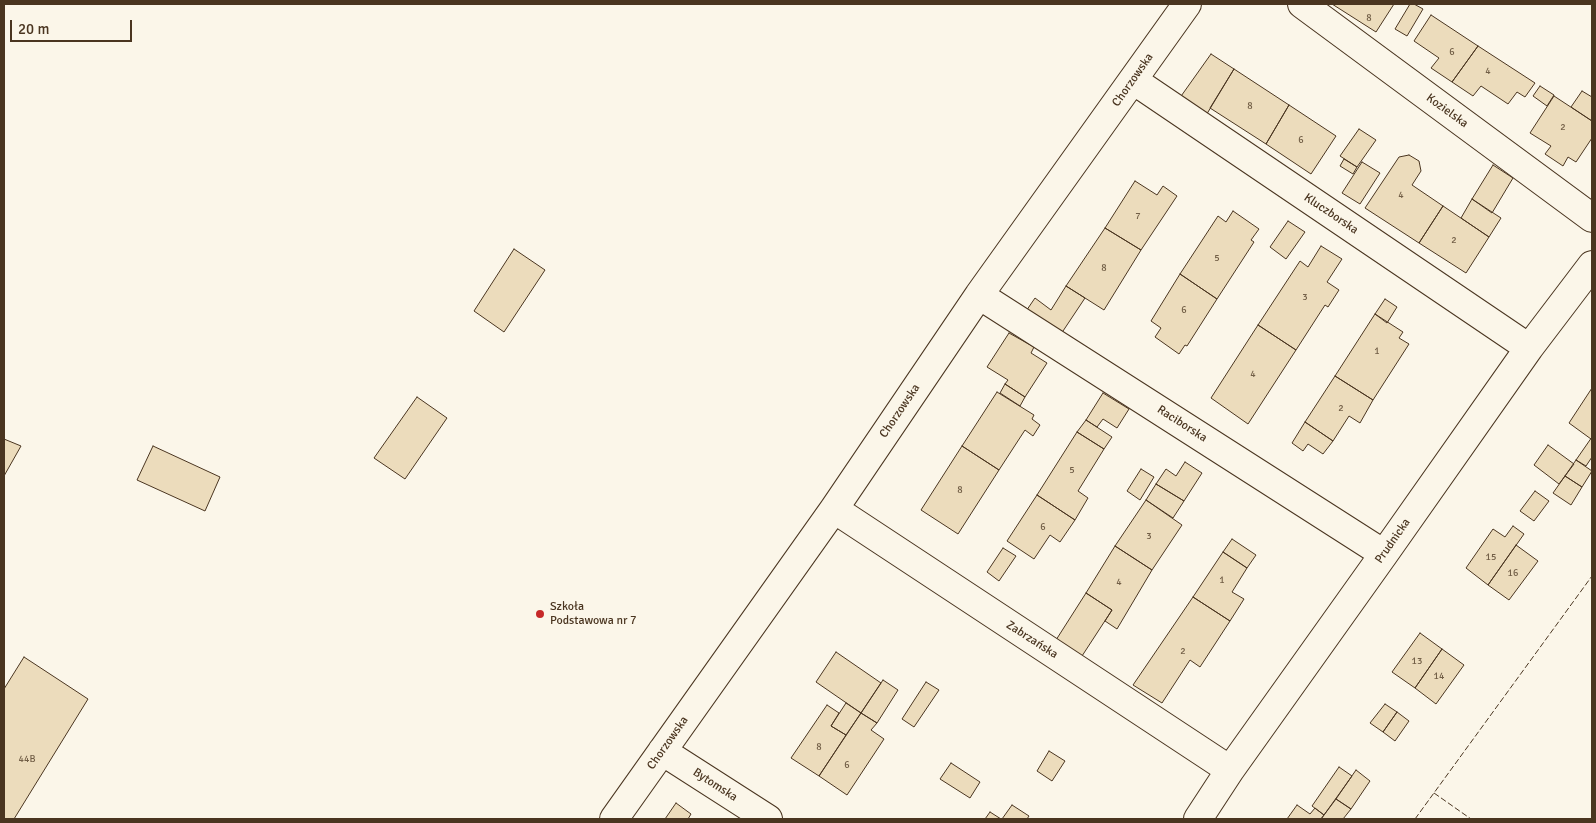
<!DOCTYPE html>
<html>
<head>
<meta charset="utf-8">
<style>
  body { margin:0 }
  #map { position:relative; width:1596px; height:823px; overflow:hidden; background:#fbf6e9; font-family:Signika,sans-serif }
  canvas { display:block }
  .frame { position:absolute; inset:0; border:5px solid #4a3520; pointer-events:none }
  .scale { position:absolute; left:10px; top:20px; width:122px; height:22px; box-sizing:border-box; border:2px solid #4a3520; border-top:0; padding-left:6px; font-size:15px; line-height:18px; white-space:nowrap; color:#4a3520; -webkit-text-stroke:4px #fbf6e9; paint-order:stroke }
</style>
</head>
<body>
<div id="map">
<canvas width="1596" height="823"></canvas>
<div class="frame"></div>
<div class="scale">20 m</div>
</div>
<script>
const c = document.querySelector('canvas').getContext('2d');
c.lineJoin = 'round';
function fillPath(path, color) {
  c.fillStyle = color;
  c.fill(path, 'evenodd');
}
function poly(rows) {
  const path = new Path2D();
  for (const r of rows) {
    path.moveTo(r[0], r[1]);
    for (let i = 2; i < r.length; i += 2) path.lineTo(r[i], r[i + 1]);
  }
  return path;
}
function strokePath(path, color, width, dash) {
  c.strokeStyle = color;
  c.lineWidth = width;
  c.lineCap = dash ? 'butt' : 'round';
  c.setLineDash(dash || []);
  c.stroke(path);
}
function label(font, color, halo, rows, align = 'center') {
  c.font = font + ' Signika,sans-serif';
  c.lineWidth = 4;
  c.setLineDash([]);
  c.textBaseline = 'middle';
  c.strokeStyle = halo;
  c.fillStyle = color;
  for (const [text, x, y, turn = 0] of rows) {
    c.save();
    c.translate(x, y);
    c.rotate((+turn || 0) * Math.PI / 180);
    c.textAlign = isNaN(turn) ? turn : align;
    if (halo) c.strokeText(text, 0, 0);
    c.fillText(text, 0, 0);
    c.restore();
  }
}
const building = poly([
  [1332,4,1394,4,1376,32,1332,4],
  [1410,4,1414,4,1423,9,1407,36,1395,29,1410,4],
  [1431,15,1478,46,1452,82,1431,68,1439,58,1414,41,1431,15],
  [1478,46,1535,83,1525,97,1517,92,1508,104,1481,86,1473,96,1452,82,1478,46],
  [1211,54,1234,69,1205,117,1179,99,1211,54],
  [1234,69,1289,105,1266,144,1210,108,1234,69],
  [1540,86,1554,95,1547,106,1533,96,1540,86],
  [1582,91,1592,97,1592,121,1571,107,1582,91],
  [1554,96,1592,121,1592,138,1576,162,1568,157,1563,166,1545,154,1551,146,1530,133,1554,96],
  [1289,105,1336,136,1311,174,1266,144,1289,105],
  [1359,129,1376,140,1357,167,1340,156,1359,129],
  [1409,155,1419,161,1421,171,1412,185,1443,206,1419,243,1365,208,1399,157,1409,155],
  [1344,159,1357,167,1353,174,1340,166,1344,159],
  [1362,162,1380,173,1360,204,1342,193,1362,162],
  [1493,165,1513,178,1492,213,1472,199,1493,165],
  [1135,181,1157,195,1163,186,1177,196,1141,250,1105,228,1135,181],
  [1472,199,1501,218,1489,237,1461,218,1472,199],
  [1443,206,1489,237,1466,273,1419,243,1443,206],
  [1233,211,1259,229,1251,240,1254,242,1217,299,1180,274,1218,216,1226,222,1233,211],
  [1288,221,1305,232,1286,259,1270,247,1288,221],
  [1105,228,1141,250,1104,310,1066,286,1105,228],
  [1321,246,1342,259,1327,282,1339,290,1328,307,1325,305,1296,350,1258,325,1300,261,1308,267,1321,246],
  [514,249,545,270,504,332,474,311,514,249],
  [1180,274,1217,299,1187,346,1185,345,1179,354,1155,337,1161,328,1151,321,1180,274],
  [1066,286,1085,298,1057,340,1022,317,1035,298,1051,310,1066,286],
  [1385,299,1397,307,1387,323,1375,314,1385,299],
  [1375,314,1403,332,1399,338,1409,344,1373,400,1335,376,1375,314],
  [1258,325,1296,350,1248,424,1211,398,1258,325],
  [1009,333,1034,347,1031,353,1047,363,1025,397,1005,384,1008,380,987,367,1009,333],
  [1335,376,1373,400,1360,423,1349,416,1333,441,1305,422,1335,376],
  [1005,384,1025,397,1020,406,1000,393,1005,384],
  [1592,388,1592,437,1591,439,1569,423,1592,388],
  [997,392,1034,415,1032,419,1040,425,1033,436,1025,430,999,470,962,446,997,392],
  [1103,393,1129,409,1117,428,1103,419,1097,427,1086,420,1103,393],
  [417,397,447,418,405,479,374,458,417,397],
  [1086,420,1112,437,1104,449,1077,432,1086,420],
  [1305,422,1333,441,1323,454,1308,444,1303,451,1292,443,1305,422],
  [1077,432,1104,449,1078,491,1088,498,1075,520,1037,495,1077,432],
  [1592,437,1592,457,1586,466,1576,460,1592,437],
  [4,439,21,446,4,476,4,439],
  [1548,445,1574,464,1559,484,1534,465,1548,445],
  [153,446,220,477,205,511,137,480,153,446],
  [962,446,999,470,958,534,921,510,962,446],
  [1576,460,1592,471,1582,487,1565,476,1576,460],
  [1185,462,1202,473,1184,501,1156,484,1166,469,1176,476,1185,462],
  [1141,469,1154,477,1140,500,1127,491,1141,469],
  [1565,476,1582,487,1571,505,1553,493,1565,476],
  [1156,484,1184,501,1173,518,1146,500,1156,484],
  [1535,491,1549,501,1534,521,1520,511,1535,491],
  [1037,495,1075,520,1060,542,1050,535,1034,559,1007,541,1037,495],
  [1146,500,1182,525,1152,570,1115,546,1146,500],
  [1513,526,1524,534,1488,585,1466,568,1493,529,1505,537,1513,526],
  [1232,539,1256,555,1247,568,1223,552,1232,539],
  [1516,545,1538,561,1509,600,1488,585,1516,545],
  [1115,546,1152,570,1117,629,1105,621,1112,610,1086,593,1115,546],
  [1003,548,1016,556,999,581,987,572,1003,548],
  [1223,552,1247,568,1232,592,1244,599,1230,621,1193,597,1223,552],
  [1086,593,1112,610,1082,656,1056,640,1086,593],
  [1193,597,1230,621,1200,667,1190,660,1162,703,1133,685,1193,597],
  [1420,633,1442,649,1415,688,1392,672,1420,633],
  [1442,649,1464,665,1436,704,1415,688,1442,649],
  [836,652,881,683,861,713,816,682,836,652],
  [24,657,88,699,14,819,4,819,4,689,24,657],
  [883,680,898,690,877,723,861,713,883,680],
  [926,682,939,690,914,727,902,719,926,682],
  [846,703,861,713,846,735,831,726,846,703],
  [1385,704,1397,712,1383,732,1370,723,1385,704],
  [827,705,839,713,831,726,846,735,819,776,791,758,827,705],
  [1397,712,1409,721,1395,741,1383,732,1397,712],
  [861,713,877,723,871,730,884,739,847,795,819,776,861,713],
  [1049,751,1065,761,1052,781,1037,771,1049,751],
  [951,763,980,782,970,798,940,779,951,763],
  [1339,767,1352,776,1324,815,1312,806,1339,767],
  [1356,770,1370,781,1351,809,1336,799,1356,770],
  [1336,799,1351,809,1343,819,1321,819,1336,799],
  [676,803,691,814,688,819,665,819,676,803],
  [1012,805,1029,816,1027,819,1002,819,1012,805],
  [1297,805,1310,814,1315,808,1324,815,1321,819,1287,819,1297,805],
  [990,812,1001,819,985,819,990,812]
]);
const street = poly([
  [1302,4,1592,218],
  [1133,80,1529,348],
  [979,295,1384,554],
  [834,509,1230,770],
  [662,751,768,819],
  [614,819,834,509,979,295,1187,4],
  [1198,819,1230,770,1384,554,1529,348,1592,265]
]);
const fence = poly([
  [1434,793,1471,819],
  [1415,819,1592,576]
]);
const markers = [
  [540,614,5,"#c62828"]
];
const numberNames = [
  ["8",1369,18],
  ["6",1452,52],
  ["4",1488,71],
  ["8",1250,106],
  ["2",1563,127],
  ["6",1301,140],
  ["4",1401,195],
  ["7",1138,216],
  ["2",1454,240],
  ["5",1217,258],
  ["8",1104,268],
  ["3",1305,297],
  ["6",1184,310],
  ["1",1377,351],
  ["4",1253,374],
  ["2",1341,408],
  ["5",1072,470],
  ["8",960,490],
  ["6",1043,527],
  ["3",1149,536],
  ["15",1491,557],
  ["16",1513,573],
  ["1",1222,580],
  ["4",1119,582],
  ["2",1183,651],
  ["13",1417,661],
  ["14",1439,676],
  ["8",819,747],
  ["44B",27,759],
  ["6",847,765]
];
const streetNames = [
  ["Chorzowska",1133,80,-55],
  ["Kozielska",1447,111,36],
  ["Kluczborska",1331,214,34],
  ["Chorzowska",900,411,-56],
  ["Raciborska",1182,424,33],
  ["Prudnicka",1393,541,-55],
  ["Zabrzańska",1032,640,33],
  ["Chorzowska",668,743,-55],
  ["Bytomska",715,785,33]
];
const poiNames = [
  ["Szkoła",550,607],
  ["Podstawowa nr 7",550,621]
];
fillPath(building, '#ecdcbc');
strokePath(building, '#4a3520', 1);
strokePath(street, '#4a3520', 30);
strokePath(street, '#fbf6e9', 28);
strokePath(fence, '#4a3520', 1, [6, 2.5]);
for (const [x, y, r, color] of markers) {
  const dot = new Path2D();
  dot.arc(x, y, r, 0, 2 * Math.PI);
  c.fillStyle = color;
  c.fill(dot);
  strokePath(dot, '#fbf6e9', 2);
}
label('10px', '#725f47', null, numberNames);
label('12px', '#4a3520', '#fbf6e9', streetNames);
label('12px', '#4a3520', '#fbf6e9', poiNames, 'left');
</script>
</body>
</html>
